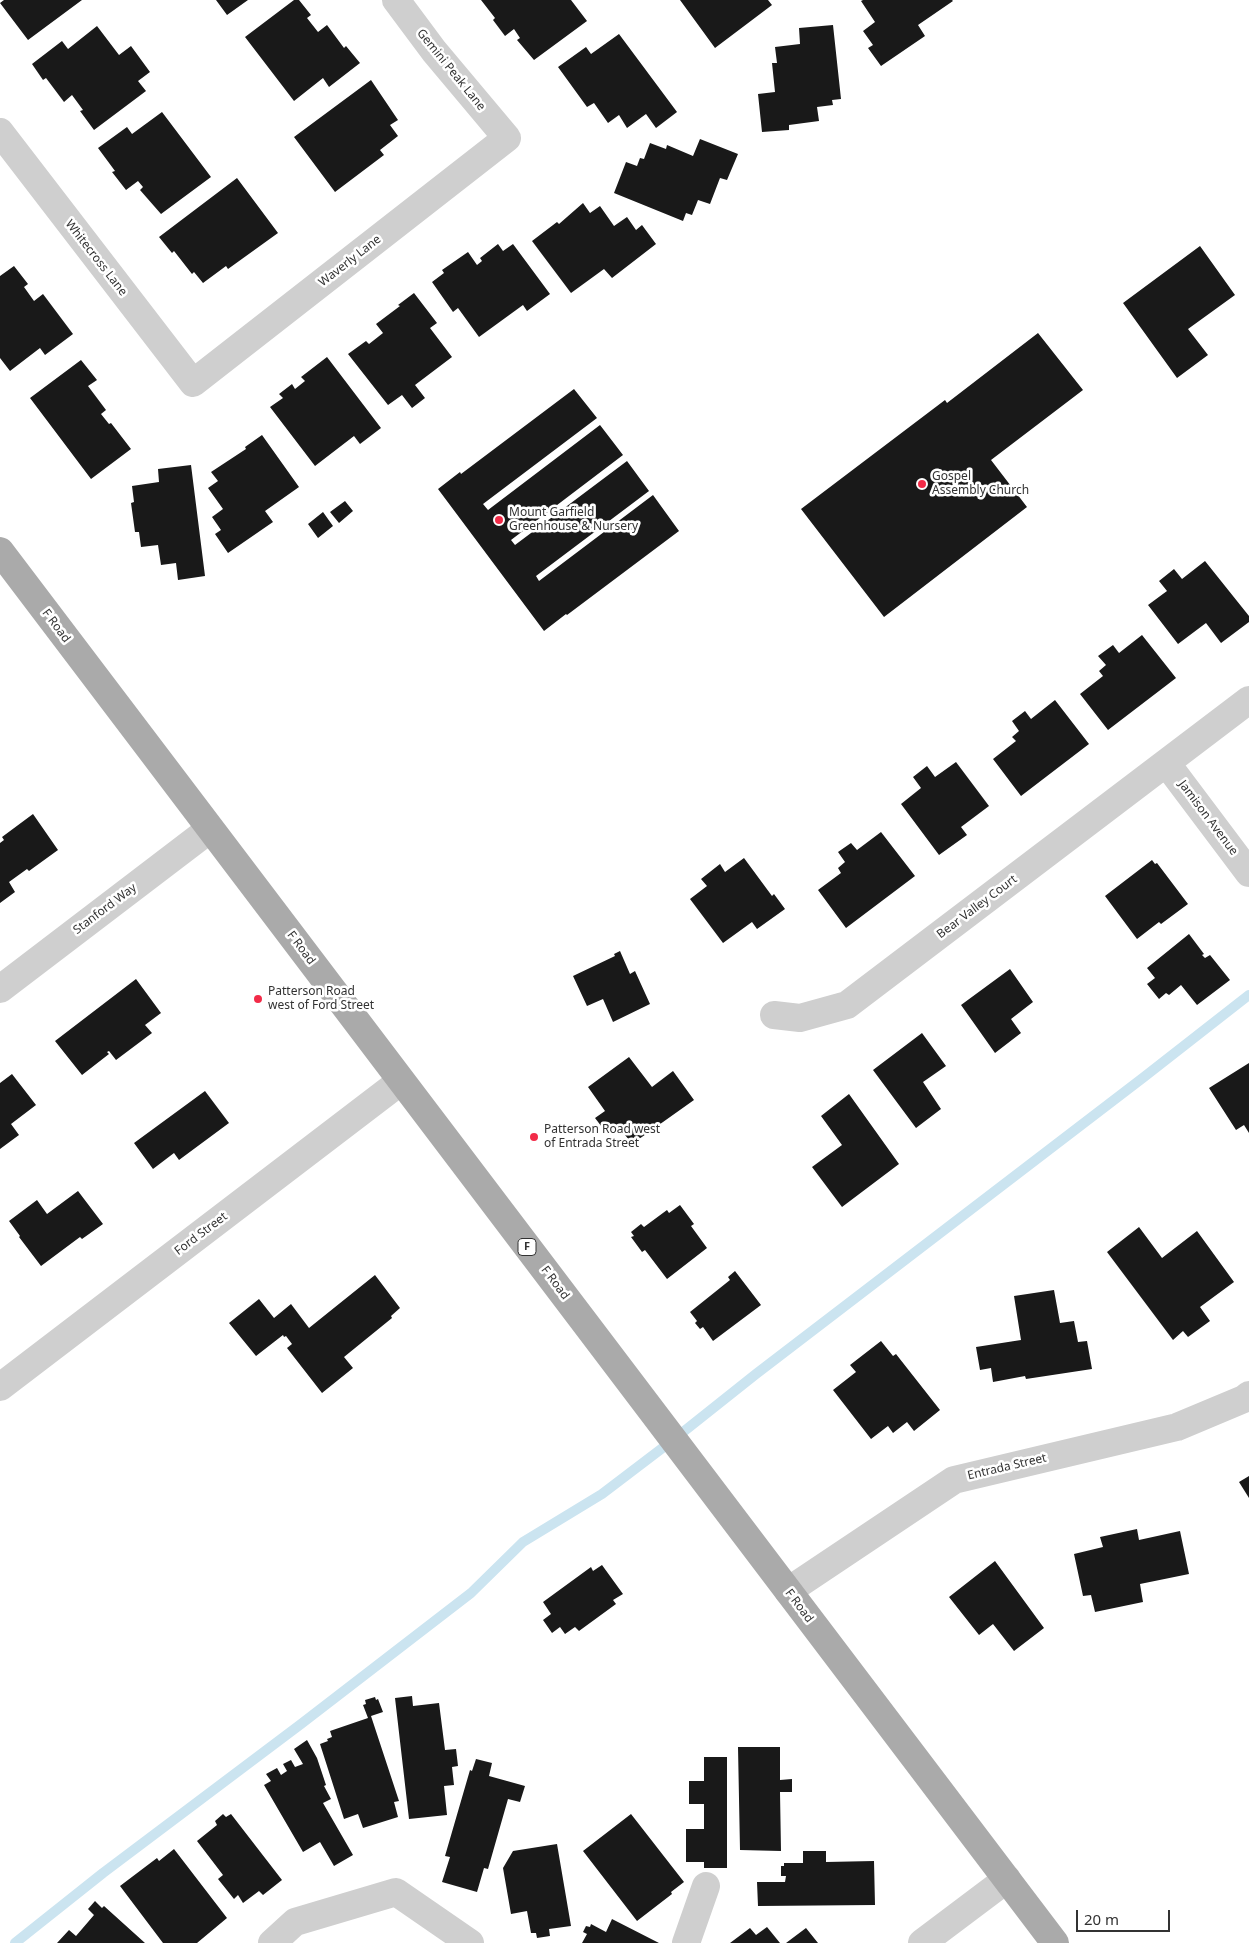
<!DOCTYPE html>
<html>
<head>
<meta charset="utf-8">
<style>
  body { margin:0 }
  #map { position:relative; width:1249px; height:1943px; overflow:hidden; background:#fff; font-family:"Noto Sans",sans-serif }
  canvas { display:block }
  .scale { position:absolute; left:1076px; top:1910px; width:94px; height:22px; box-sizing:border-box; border:2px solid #323232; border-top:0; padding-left:6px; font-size:15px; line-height:18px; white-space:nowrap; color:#323232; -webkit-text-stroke:4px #fff; paint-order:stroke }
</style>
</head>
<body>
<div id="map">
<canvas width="1249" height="1943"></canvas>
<div class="scale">20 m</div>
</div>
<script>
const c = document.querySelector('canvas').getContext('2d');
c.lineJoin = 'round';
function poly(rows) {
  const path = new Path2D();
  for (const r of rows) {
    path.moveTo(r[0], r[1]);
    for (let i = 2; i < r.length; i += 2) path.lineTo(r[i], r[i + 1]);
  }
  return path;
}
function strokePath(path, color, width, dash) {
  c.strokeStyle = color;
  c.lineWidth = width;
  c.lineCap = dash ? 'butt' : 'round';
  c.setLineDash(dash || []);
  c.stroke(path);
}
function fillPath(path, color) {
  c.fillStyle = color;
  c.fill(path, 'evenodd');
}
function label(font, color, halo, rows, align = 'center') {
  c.font = font + ' "Noto Sans",sans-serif';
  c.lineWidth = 5;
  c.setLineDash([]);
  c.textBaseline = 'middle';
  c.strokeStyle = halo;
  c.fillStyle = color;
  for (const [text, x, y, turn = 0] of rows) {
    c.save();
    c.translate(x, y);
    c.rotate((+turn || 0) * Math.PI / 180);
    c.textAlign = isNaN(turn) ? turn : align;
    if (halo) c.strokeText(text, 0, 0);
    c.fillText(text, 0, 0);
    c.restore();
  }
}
const stream = poly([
  [15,1943,103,1873,301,1724,471,1593,523,1542,602,1494,673,1440,756,1374,1144,1077,1249,995]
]);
const building = poly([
  [4,0,82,0,28,40,0,3],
  [216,0,248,0,227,15],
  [294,0,299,0,311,15,307,18,318,32,327,25,344,48,346,46,360,63,329,87,323,78,294,101,245,37],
  [481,0,571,0,587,21,534,60,517,40,520,38,514,29,505,36,493,20,495,18],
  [680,0,768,0,772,5,715,48],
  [863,0,952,0,953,1,918,25,925,36,881,66,868,48,873,45,863,31,875,22,861,1],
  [833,25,841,99,832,100,833,105,817,107,819,121,789,125,789,130,762,132,758,94,775,92,772,63,777,63,775,47,800,44,799,28],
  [97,26,119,55,131,46,150,72,138,81,146,91,94,130,80,111,83,110,72,95,64,102,46,78,43,80,32,64,62,41,68,49],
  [619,34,677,112,656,128,646,114,627,128,619,115,608,123,594,103,587,107,558,67,586,47,591,54],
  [371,80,398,120,390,125,398,136,380,150,384,155,335,192,294,137],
  [162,112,211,177,161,214,140,190,143,187,138,181,126,190,112,172,115,171,98,148,127,127,132,134],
  [700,139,738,154,727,180,720,178,710,204,698,200,692,215,686,213,683,221,614,193,626,162,637,166,640,158,644,159,650,143,666,149,667,145,693,156],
  [237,178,278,233,228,269,226,266,203,283,194,272,192,274,174,251,172,253,159,237],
  [583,203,590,213,600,206,614,226,627,217,636,230,642,225,656,244,612,278,604,269,571,293,532,241,557,222,559,224],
  [498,244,503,251,513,244,550,294,527,311,523,305,479,337,458,308,453,312,432,282,444,273,442,270,468,252,477,265,482,261,480,258],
  [1200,246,1235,295,1188,329,1208,355,1177,378,1123,303],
  [14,266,28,284,24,287,34,301,43,294,73,334,45,355,40,348,10,371,0,358,0,276],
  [414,293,437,323,430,328,452,357,415,385,425,398,412,408,402,395,388,405,348,354,366,341,369,344,383,333,376,324,400,306,398,305],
  [1038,333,1083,390,991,460,1027,507,884,617,801,509,945,400,947,403],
  [327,357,381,428,360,444,354,436,315,466,270,407,283,398,279,394,292,384,295,389,305,381,301,377],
  [81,360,97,380,88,386,106,410,101,414,109,424,111,423,131,449,91,479,30,398],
  [574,389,597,418,483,504,488,510,600,425,623,455,511,540,515,545,627,461,649,491,536,576,539,581,653,495,679,531,567,615,566,614,544,631,438,489,460,472,461,474],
  [262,435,299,487,265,511,273,522,228,553,215,534,221,530,212,517,223,509,208,488,218,481,211,472,246,449,245,447],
  [191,465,205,576,178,580,176,563,161,565,158,545,141,547,139,532,135,532,131,503,134,502,132,486,159,482,158,469],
  [345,501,353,511,339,523,330,512],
  [323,512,333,526,318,538,308,524],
  [1205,561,1249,616,1249,622,1221,643,1206,623,1178,644,1148,605,1167,591,1159,581,1174,569,1182,579],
  [1142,635,1176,678,1108,730,1080,694,1103,676,1099,671,1106,665,1098,656,1113,645,1119,653],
  [1055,700,1089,744,1021,796,993,759,1016,741,1012,737,1019,731,1012,721,1025,711,1031,719],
  [956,762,989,806,961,827,967,835,939,855,901,804,921,788,913,777,927,766,935,777],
  [33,814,58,850,29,871,27,869,9,882,15,892,0,903,0,843,4,840,2,837],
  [881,832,915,876,846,928,818,890,841,873,838,868,845,862,838,852,851,843,857,850],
  [744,858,772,896,774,894,785,909,757,929,752,922,723,943,690,899,707,886,701,879,720,864,725,872],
  [1152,860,1155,864,1157,863,1188,904,1161,924,1159,922,1137,939,1105,896],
  [1189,934,1204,954,1202,955,1205,958,1210,955,1230,980,1197,1005,1181,985,1169,995,1166,993,1159,999,1147,984,1155,978,1147,968],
  [620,951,630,974,635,971,650,1004,613,1022,603,999,587,1006,573,976,615,956,614,954],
  [1010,969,1033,1002,1011,1019,1021,1033,995,1053,961,1005],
  [136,979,161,1013,145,1025,152,1033,116,1060,109,1051,107,1052,109,1054,82,1075,55,1041],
  [922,1033,946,1066,923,1082,941,1109,916,1128,873,1070],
  [629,1057,652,1087,673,1071,694,1100,632,1144,619,1127,608,1135,595,1118,605,1111,588,1087],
  [1249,1063,1249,1133,1244,1125,1236,1130,1209,1088],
  [12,1074,36,1105,11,1124,19,1135,0,1149,0,1083],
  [205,1091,229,1123,179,1160,174,1153,153,1169,134,1143],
  [849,1094,899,1164,842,1207,812,1167,842,1145,821,1116],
  [78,1191,103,1224,82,1239,80,1237,41,1266,19,1237,20,1236,9,1221,37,1200,47,1214],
  [680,1205,694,1224,691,1226,707,1248,667,1279,645,1250,642,1252,631,1237,634,1236,631,1232,641,1224,644,1227,667,1210,669,1213],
  [1139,1227,1162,1258,1197,1231,1234,1282,1200,1307,1210,1321,1188,1337,1183,1331,1173,1340,1107,1252],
  [735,1271,761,1305,713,1341,703,1327,700,1329,695,1323,697,1321,690,1312,730,1280,728,1277],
  [375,1275,400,1308,391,1316,392,1318,344,1357,353,1368,322,1393,287,1348,292,1344,286,1336,284,1337,283,1335,256,1356,229,1323,259,1299,274,1318,291,1304,309,1328],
  [1054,1290,1060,1323,1074,1321,1078,1342,1087,1341,1092,1369,1026,1379,1025,1376,993,1382,991,1368,980,1370,976,1347,1021,1340,1014,1296],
  [881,1341,893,1356,896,1354,940,1410,914,1431,907,1422,893,1433,888,1426,871,1439,833,1390,856,1372,850,1365],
  [1249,1476,1249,1498,1239,1482],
  [1137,1529,1139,1540,1180,1531,1189,1574,1140,1584,1143,1602,1095,1612,1091,1595,1083,1596,1074,1554,1103,1547,1100,1537],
  [995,1561,1044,1628,1014,1651,993,1624,979,1635,949,1597],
  [602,1565,623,1594,613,1600,616,1604,579,1631,575,1627,565,1634,560,1627,552,1633,543,1620,551,1614,543,1602,591,1567,593,1571],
  [412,1696,413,1706,439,1703,445,1750,456,1749,458,1766,452,1767,454,1785,444,1786,447,1815,409,1819,395,1698],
  [375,1697,376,1700,378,1699,383,1712,371,1716,399,1801,394,1802,398,1817,363,1828,358,1814,344,1819,320,1744,328,1741,327,1739,332,1737,330,1731,368,1718,363,1705,366,1704,365,1700],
  [307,1740,317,1758,326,1785,324,1786,331,1799,323,1803,353,1855,334,1866,320,1842,303,1852,264,1785,271,1781,266,1774,277,1768,281,1775,287,1771,283,1764,291,1760,295,1767,303,1764,294,1749],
  [738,1747,780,1747,780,1780,792,1779,792,1792,780,1792,781,1851,740,1850],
  [704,1757,727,1757,727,1868,704,1868,704,1862,686,1862,686,1829,704,1829,704,1804,689,1804,689,1781,704,1781],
  [476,1759,492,1763,489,1776,525,1786,520,1802,508,1799,488,1869,484,1868,477,1892,442,1882,450,1857,445,1856,470,1770,472,1771],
  [223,1814,226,1817,231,1814,282,1880,263,1895,259,1891,243,1903,238,1895,234,1899,218,1879,223,1875,197,1841,217,1825,215,1821],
  [631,1814,684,1882,671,1892,672,1894,637,1921,583,1851],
  [557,1844,571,1926,549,1929,550,1936,537,1938,536,1933,531,1933,527,1911,511,1914,503,1868,513,1851],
  [174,1849,227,1918,197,1943,163,1943,120,1886,157,1858,159,1861],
  [803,1851,826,1851,826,1862,874,1861,875,1905,758,1906,757,1882,785,1882,786,1876,781,1876,781,1866,784,1866,784,1863,803,1863],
  [95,1901,102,1908,104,1906,145,1943,57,1943,69,1930,76,1936,94,1915,88,1909],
  [612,1919,659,1943,582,1943,587,1934,583,1932,586,1926,590,1927,591,1924,606,1932],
  [767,1927,780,1943,730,1943,750,1928,756,1935],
  [806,1928,818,1943,786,1943]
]);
const minor = poly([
  [0,132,193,383,507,138,434,51,396,0],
  [1167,764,1249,873],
  [0,989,210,829],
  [774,1015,800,1018,847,1005,1249,700],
  [0,1387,401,1081],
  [788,1591,954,1480,1177,1427,1244,1399,1249,1395],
  [272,1943,295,1922,396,1892,470,1943],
  [686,1943,706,1886],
  [922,1943,1007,1879]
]);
const major = poly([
  [0,551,1055,1943]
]);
const markers = [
  [922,484,5,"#f22b48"],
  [499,520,5,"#f22b48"],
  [258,999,5,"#f22b48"],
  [534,1137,5,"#f22b48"]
];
const shields = [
  [527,1247,18]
];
const shieldNames = [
  ["F",527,1247]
];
const streetNames = [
  ["Gemini Peak Lane",451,70,51],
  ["Whitecross Lane",96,258,52],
  ["Waverly Lane",350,261,-38],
  ["F Road",56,626,53],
  ["Jamison Avenue",1208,818,53],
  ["Bear Valley Court",977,907,-37],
  ["Stanford Way",105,909,-37],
  ["F Road",301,948,53],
  ["Ford Street",201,1234,-37],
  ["F Road",555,1283,53],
  ["Entrada Street",1007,1467,-13],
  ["F Road",799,1606,53]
];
const poiNames = [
  ["Gospel",932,477],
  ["Assembly Church",932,491],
  ["Mount Garfield",509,513],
  ["Greenhouse & Nursery",509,527],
  ["Patterson Road",268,992],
  ["west of Ford Street",268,1006],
  ["Patterson Road west",544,1130],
  ["of Entrada Street",544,1144]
];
strokePath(stream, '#cbe4f0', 10);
fillPath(building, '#191919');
strokePath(minor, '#cfcfcf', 28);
strokePath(major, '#aaa', 28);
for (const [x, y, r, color] of markers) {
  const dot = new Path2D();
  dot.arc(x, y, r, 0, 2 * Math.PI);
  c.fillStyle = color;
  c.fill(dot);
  strokePath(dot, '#fff', 2);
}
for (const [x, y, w] of shields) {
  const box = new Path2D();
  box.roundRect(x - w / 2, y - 8.5, w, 17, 4);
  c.fillStyle = '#fff';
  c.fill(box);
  strokePath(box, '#323232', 1);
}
label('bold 11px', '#323232', null, shieldNames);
label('12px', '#323232', '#fff', streetNames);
label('12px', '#323232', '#fff', poiNames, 'left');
</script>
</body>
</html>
